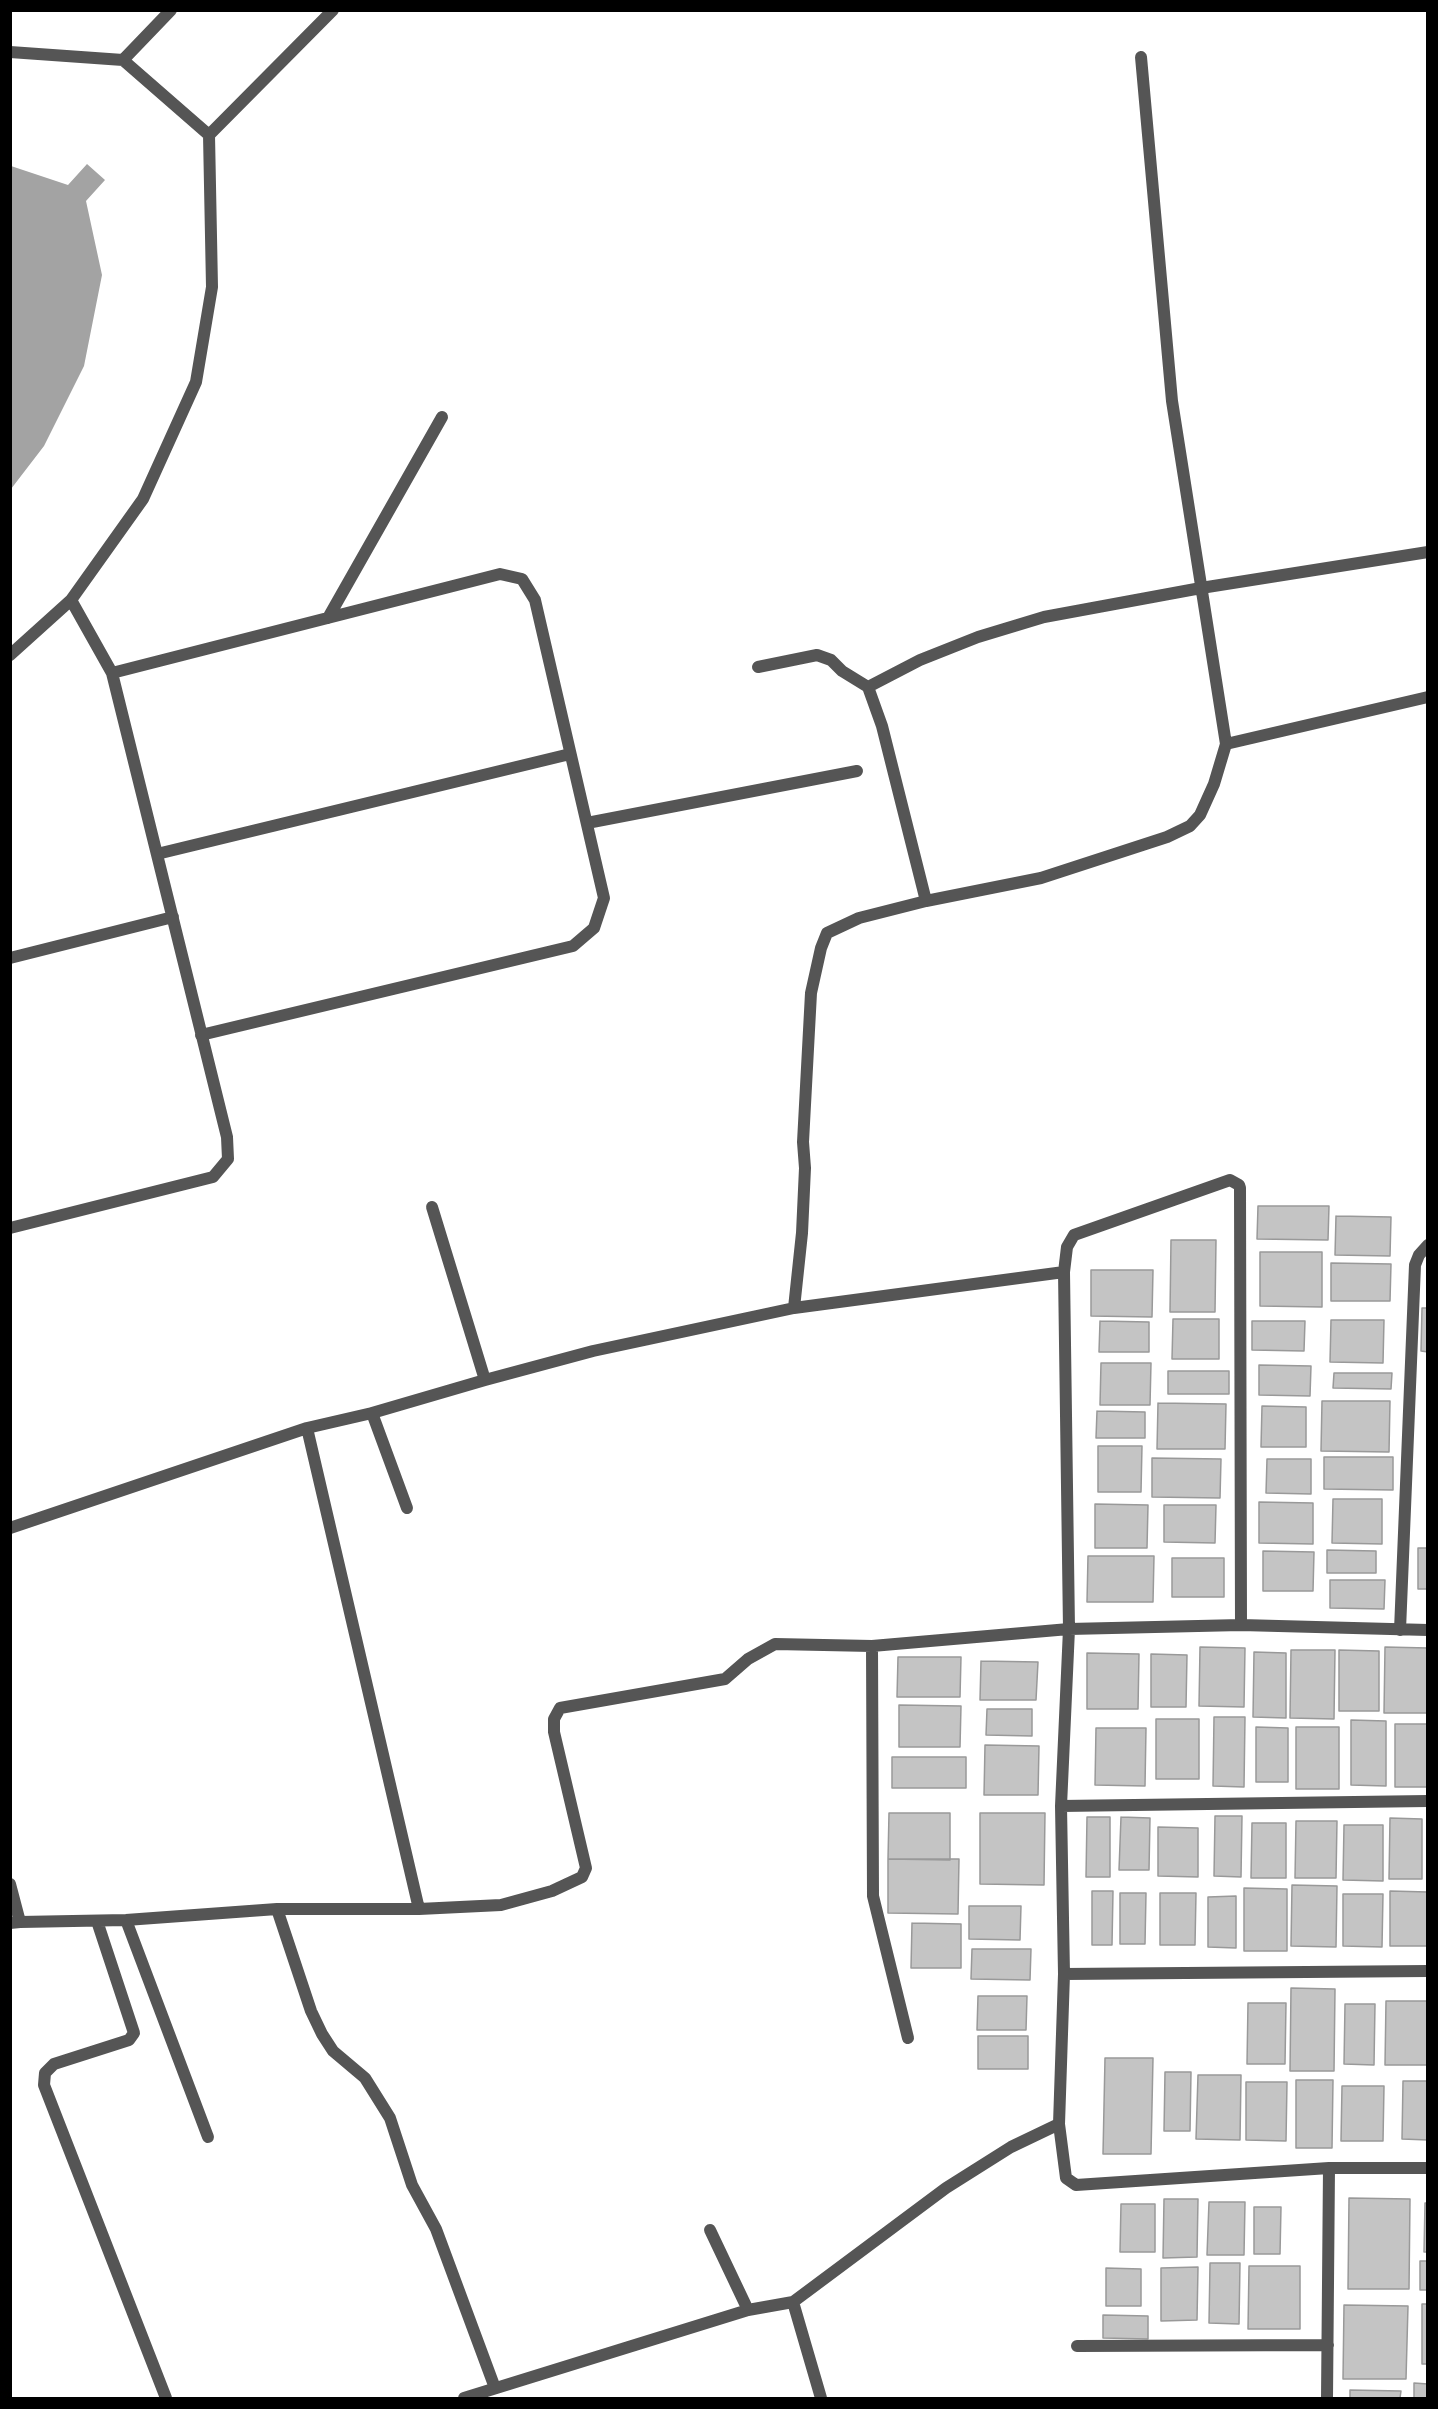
<!DOCTYPE html>
<html>
<head>
<meta charset="utf-8">
<style>
  body { margin:0 }
  #map { position:relative; width:1438px; height:2409px; overflow:hidden; background:#fff; font-family:Cabin,sans-serif }
  canvas { display:block }
  .frame { position:absolute; inset:0; border:12px solid #000; pointer-events:none }
</style>
</head>
<body>
<div id="map">
<canvas width="1438" height="2409"></canvas>
<div class="frame"></div>
</div>
<script>
const c = document.querySelector('canvas').getContext('2d');
c.lineJoin = 'round';
function fillPath(path, color) {
  c.fillStyle = color;
  c.fill(path, 'evenodd');
}
function poly(rows) {
  const path = new Path2D();
  for (const r of rows) {
    path.moveTo(r[0], r[1]);
    for (let i = 2; i < r.length; i += 2) path.lineTo(r[i], r[i + 1]);
  }
  return path;
}
function strokePath(path, color, width, dash) {
  c.strokeStyle = color;
  c.lineWidth = width;
  c.lineCap = dash ? 'butt' : 'round';
  c.setLineDash(dash || []);
  c.stroke(path);
}
const water = poly([
  [87,164,105,180,86,201,102,275,84,366,44,446,11,489,11,166,68,185]
]);
const building = poly([
  [1258,1206,1329,1206,1328,1240,1257,1239,1258,1206],
  [1336,1216,1391,1217,1390,1256,1335,1255,1336,1216],
  [1171,1240,1216,1240,1215,1312,1170,1312,1171,1240],
  [1260,1252,1322,1252,1322,1307,1260,1306,1260,1252],
  [1331,1263,1391,1264,1390,1301,1331,1301,1331,1263],
  [1091,1270,1153,1270,1152,1317,1091,1316,1091,1270],
  [1422,1308,1428,1308,1428,1352,1421,1351,1422,1308],
  [1173,1319,1219,1319,1219,1359,1172,1359,1173,1319],
  [1331,1320,1384,1320,1383,1363,1330,1362,1331,1320],
  [1100,1321,1149,1322,1149,1352,1099,1352,1100,1321],
  [1252,1321,1305,1321,1304,1351,1252,1350,1252,1321],
  [1101,1363,1151,1363,1150,1405,1100,1405,1101,1363],
  [1259,1365,1311,1366,1310,1396,1259,1395,1259,1365],
  [1168,1371,1229,1371,1229,1394,1168,1394,1168,1371],
  [1334,1373,1392,1373,1391,1389,1333,1388,1334,1373],
  [1322,1401,1390,1401,1389,1452,1321,1451,1322,1401],
  [1158,1403,1226,1404,1225,1449,1157,1449,1158,1403],
  [1262,1406,1306,1407,1306,1447,1261,1447,1262,1406],
  [1097,1411,1145,1412,1145,1438,1096,1438,1097,1411],
  [1098,1446,1142,1446,1141,1492,1098,1492,1098,1446],
  [1324,1457,1393,1457,1393,1490,1324,1489,1324,1457],
  [1152,1458,1221,1459,1220,1498,1152,1497,1152,1458],
  [1267,1459,1311,1459,1311,1494,1266,1493,1267,1459],
  [1333,1499,1382,1499,1382,1544,1332,1543,1333,1499],
  [1259,1502,1313,1503,1313,1544,1259,1543,1259,1502],
  [1095,1504,1148,1505,1147,1548,1095,1548,1095,1504],
  [1164,1505,1216,1505,1215,1543,1164,1542,1164,1505],
  [1418,1548,1428,1548,1428,1589,1418,1589,1418,1548],
  [1327,1550,1376,1551,1376,1573,1327,1573,1327,1550],
  [1263,1551,1314,1552,1313,1591,1263,1591,1263,1551],
  [1088,1556,1154,1556,1153,1602,1087,1602,1088,1556],
  [1172,1558,1224,1558,1224,1597,1172,1597,1172,1558],
  [1330,1580,1385,1580,1384,1609,1330,1608,1330,1580],
  [1200,1647,1245,1648,1244,1707,1199,1706,1200,1647],
  [1385,1647,1428,1648,1428,1713,1384,1713,1385,1647],
  [1291,1650,1335,1650,1334,1719,1290,1718,1291,1650],
  [1339,1650,1379,1651,1379,1711,1339,1711,1339,1650],
  [1254,1652,1286,1653,1286,1718,1253,1717,1254,1652],
  [1087,1653,1139,1654,1138,1709,1087,1709,1087,1653],
  [1151,1654,1187,1655,1186,1707,1151,1707,1151,1654],
  [898,1657,961,1657,960,1697,897,1697,898,1657],
  [981,1661,1038,1662,1036,1700,980,1700,981,1661],
  [899,1705,961,1706,960,1747,899,1747,899,1705],
  [987,1709,1032,1709,1032,1736,986,1735,987,1709],
  [1214,1717,1245,1717,1244,1787,1213,1786,1214,1717],
  [1156,1719,1199,1719,1199,1779,1156,1779,1156,1719],
  [1351,1720,1386,1721,1386,1786,1351,1785,1351,1720],
  [1395,1724,1428,1724,1428,1787,1395,1787,1395,1724],
  [1256,1727,1288,1728,1288,1782,1256,1782,1256,1727],
  [1296,1727,1339,1727,1339,1789,1296,1789,1296,1727],
  [1096,1728,1146,1728,1145,1786,1095,1785,1096,1728],
  [985,1745,1039,1746,1038,1795,984,1795,985,1745],
  [892,1757,966,1757,966,1788,892,1788,892,1757],
  [889,1813,950,1813,950,1860,888,1859,889,1813],
  [980,1813,1045,1813,1044,1885,980,1884,980,1813],
  [1215,1816,1242,1816,1241,1877,1214,1876,1215,1816],
  [1087,1817,1110,1817,1110,1877,1086,1877,1087,1817],
  [1121,1817,1150,1818,1149,1870,1119,1870,1121,1817],
  [1390,1818,1422,1819,1422,1879,1389,1879,1390,1818],
  [1296,1821,1337,1821,1336,1878,1295,1878,1296,1821],
  [1252,1823,1286,1823,1286,1878,1251,1878,1252,1823],
  [1344,1825,1383,1825,1383,1881,1343,1880,1344,1825],
  [1158,1827,1198,1828,1198,1877,1158,1876,1158,1827],
  [888,1859,959,1859,958,1914,888,1913,888,1859],
  [1292,1885,1337,1886,1336,1947,1291,1946,1292,1885],
  [1244,1888,1287,1889,1287,1951,1244,1951,1244,1888],
  [1092,1891,1113,1891,1112,1945,1092,1945,1092,1891],
  [1390,1891,1428,1892,1428,1946,1390,1946,1390,1891],
  [1120,1893,1146,1893,1145,1944,1120,1944,1120,1893],
  [1160,1893,1196,1893,1195,1945,1160,1945,1160,1893],
  [1343,1894,1383,1894,1382,1947,1343,1946,1343,1894],
  [1236,1896,1236,1948,1208,1947,1208,1897,1236,1896],
  [969,1906,1021,1906,1020,1940,969,1939,969,1906],
  [912,1923,961,1924,961,1968,911,1968,912,1923],
  [972,1949,1031,1949,1030,1980,971,1979,972,1949],
  [1291,1988,1335,1989,1334,2071,1290,2071,1291,1988],
  [978,1996,1027,1996,1026,2030,977,2030,978,1996],
  [1386,2001,1428,2001,1428,2065,1385,2065,1386,2001],
  [1248,2003,1286,2003,1285,2064,1247,2064,1248,2003],
  [1345,2004,1375,2004,1374,2065,1344,2064,1345,2004],
  [978,2036,1028,2036,1028,2069,978,2069,978,2036],
  [1105,2058,1153,2058,1151,2154,1103,2154,1105,2058],
  [1165,2072,1191,2072,1190,2131,1164,2131,1165,2072],
  [1198,2075,1241,2075,1240,2140,1196,2139,1198,2075],
  [1296,2080,1333,2080,1332,2148,1296,2148,1296,2080],
  [1403,2081,1428,2081,1428,2140,1402,2139,1403,2081],
  [1246,2082,1287,2082,1286,2141,1246,2140,1246,2082],
  [1342,2086,1384,2086,1383,2141,1341,2141,1342,2086],
  [1349,2198,1410,2199,1409,2289,1348,2289,1349,2198],
  [1164,2199,1198,2199,1197,2257,1163,2258,1164,2199],
  [1209,2202,1245,2202,1244,2255,1207,2255,1209,2202],
  [1425,2203,1428,2203,1428,2252,1424,2252,1425,2203],
  [1121,2204,1155,2204,1155,2252,1120,2252,1121,2204],
  [1254,2207,1281,2207,1280,2254,1254,2254,1254,2207],
  [1420,2261,1428,2261,1428,2290,1420,2290,1420,2261],
  [1210,2263,1240,2263,1239,2324,1209,2323,1210,2263],
  [1249,2266,1300,2266,1300,2329,1248,2329,1249,2266],
  [1198,2267,1197,2320,1161,2321,1161,2268,1198,2267],
  [1106,2268,1141,2269,1141,2306,1106,2306,1106,2268],
  [1422,2304,1428,2304,1428,2364,1422,2364,1422,2304],
  [1344,2305,1408,2306,1406,2379,1343,2379,1344,2305],
  [1103,2315,1148,2316,1148,2339,1103,2338,1103,2315],
  [1414,2383,1428,2384,1428,2398,1414,2398,1414,2383],
  [1350,2390,1401,2391,1400,2398,1350,2398,1350,2390]
]);
const street = poly([
  [10,52,123,60,209,135,212,287,196,382,143,499,71,600,10,655],
  [1141,57,1172,401,1226,744],
  [123,60,171,10],
  [209,135,333,10],
  [328,618,442,417],
  [758,667,817,655,831,660,842,671,868,687,882,726,926,901],
  [112,673,500,574,522,579,535,600,604,898,594,928,573,946,201,1035],
  [868,687,920,660,978,637,1044,617,1201,588,1428,552],
  [587,823,857,771],
  [157,854,570,754],
  [10,958,173,917],
  [432,1207,485,1380],
  [10,1228,213,1177,228,1159,227,1137,112,673,71,600],
  [794,1308,1064,1272],
  [372,1413,407,1508],
  [307,1428,419,1909],
  [10,1528,307,1428,372,1413,485,1380,593,1351,794,1308,802,1233,805,1168,803,1142,811,993,821,948,827,933,859,918,926,901,1041,878,1167,837,1190,826,1200,815,1214,784,1226,744,1428,697],
  [1241,1625,1240,1188,1239,1185,1230,1180,1074,1235,1067,1247,1064,1272,1069,1629,1061,1806,1064,1974,1059,2124,1066,2178,1076,2185,1329,2168,1428,2168],
  [1400,1630,1415,1265,1419,1255,1428,1245],
  [872,1646,873,1896,908,2038],
  [1061,1806,1428,1801],
  [10,1884,20,1922,10,1923],
  [277,1909,311,2011,322,2034,333,2051,365,2078,390,2118,412,2185,436,2229,495,2388],
  [126,1920,208,2137],
  [97,1921,134,2033,129,2040,54,2064,45,2073,44,2085,166,2398],
  [20,1922,126,1920,277,1909,419,1909,501,1905,552,1891,582,1877,586,1868,554,1732,554,1719,560,1708,725,1679,748,1659,775,1644,872,1646,1069,1629,1241,1625,1428,1630],
  [1064,1974,1428,1971],
  [710,2230,748,2310],
  [793,2302,821,2398],
  [1077,2346,1328,2345],
  [464,2398,748,2310,793,2302,946,2188,1011,2147,1059,2124],
  [1327,2398,1329,2168]
]);
fillPath(water, '#a3a3a3');
fillPath(building, '#c4c4c4');
strokePath(building, '#999', 1.5);
strokePath(street, '#555', 12);
</script>
</body>
</html>
